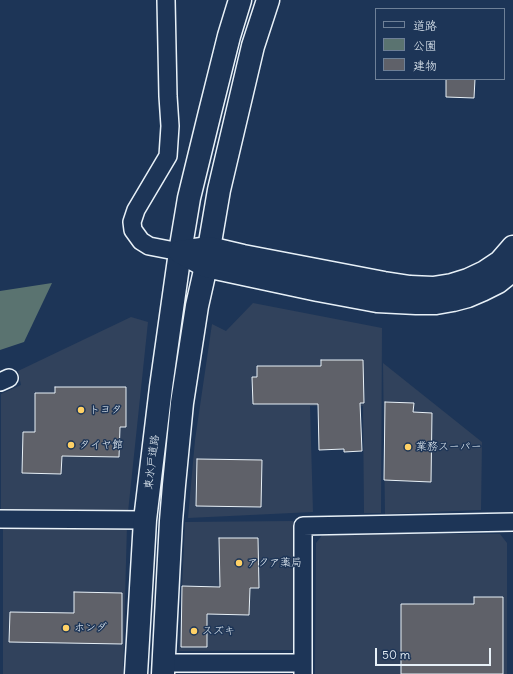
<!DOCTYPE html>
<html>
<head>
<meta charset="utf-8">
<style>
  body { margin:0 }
  #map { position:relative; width:513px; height:674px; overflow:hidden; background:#1d3557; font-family:Delius,"Klee One",sans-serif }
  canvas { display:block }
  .legend { position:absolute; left:375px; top:8px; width:130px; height:72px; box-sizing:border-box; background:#1d3557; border:1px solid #6e8097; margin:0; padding:5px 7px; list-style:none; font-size:12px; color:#e8f1f8 }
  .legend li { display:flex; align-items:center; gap:8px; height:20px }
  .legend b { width:20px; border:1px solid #6e8097 }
  .scale { position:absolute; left:375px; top:648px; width:116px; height:18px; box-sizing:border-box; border:2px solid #e8f1f8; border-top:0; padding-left:5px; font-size:12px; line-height:14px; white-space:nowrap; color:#e8f1f8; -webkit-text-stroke:3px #1d3557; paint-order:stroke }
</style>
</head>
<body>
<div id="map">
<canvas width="513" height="674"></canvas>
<ul class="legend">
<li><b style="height:5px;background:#1d3557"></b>道路</li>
<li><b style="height:11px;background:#5a7370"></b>公園</li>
<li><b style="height:11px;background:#5f6169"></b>建物</li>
</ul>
<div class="scale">50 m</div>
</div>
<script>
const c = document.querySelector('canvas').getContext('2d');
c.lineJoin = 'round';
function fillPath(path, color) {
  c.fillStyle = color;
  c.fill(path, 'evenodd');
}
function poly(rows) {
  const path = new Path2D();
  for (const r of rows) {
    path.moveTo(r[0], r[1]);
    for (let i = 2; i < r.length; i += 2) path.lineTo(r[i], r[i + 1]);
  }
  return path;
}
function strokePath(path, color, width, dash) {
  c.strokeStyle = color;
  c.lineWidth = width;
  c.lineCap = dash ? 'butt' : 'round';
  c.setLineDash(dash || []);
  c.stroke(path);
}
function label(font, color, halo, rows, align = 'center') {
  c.font = font + ' Delius,"Klee One",sans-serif';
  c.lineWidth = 3;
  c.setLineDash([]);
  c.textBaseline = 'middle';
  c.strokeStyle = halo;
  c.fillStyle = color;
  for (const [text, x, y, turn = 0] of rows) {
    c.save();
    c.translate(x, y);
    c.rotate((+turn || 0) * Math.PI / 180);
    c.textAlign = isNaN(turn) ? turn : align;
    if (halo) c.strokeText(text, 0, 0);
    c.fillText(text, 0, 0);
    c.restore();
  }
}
const built = poly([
  [253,303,382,328,381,513,364,513,363,406,310,406,313,512,188,518,195,440,212,324,226,331],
  [131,317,148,322,128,512,1,513,1,394,21,385,18,371],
  [383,363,482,442,481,510,385,514],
  [293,521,294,650,179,651,185,522],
  [3,523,127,525,123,674,3,674],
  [323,534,500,534,507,543,507,674,315,674,316,543]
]);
const green = poly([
  [52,283,24,342,0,350,0,291]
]);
const building = poly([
  [446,79,475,79,474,98,446,97,446,79],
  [321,360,363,360,364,403,360,403,362,451,344,452,344,449,319,450,318,404,253,404,252,377,257,377,257,366,321,366,321,360],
  [55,387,126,387,126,427,120,427,119,457,62,456,61,474,22,473,23,432,35,432,35,393,55,393,55,387],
  [385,402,414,403,413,412,432,413,431,482,384,480,385,402],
  [197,459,262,460,261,507,196,506,197,459],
  [219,538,258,538,259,588,250,588,249,615,207,614,207,647,181,647,182,586,220,587,219,538],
  [74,592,122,593,122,644,9,642,10,612,74,613,74,592],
  [474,597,503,597,503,674,401,674,401,604,474,604,474,597]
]);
const minor = poly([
  [166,0,168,96,170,126,168,156,136,210,132,222,133,230,141,241,149,246,180,252],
  [0,382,9,378],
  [0,519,145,520],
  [164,663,303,663],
  [303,674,303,526,513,522]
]);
const tertiary = poly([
  [180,252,189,198,210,112,229,36,240,0],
  [206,266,219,190,253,46,268,0]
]);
const trunk = poly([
  [136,674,145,520,161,387,180,252],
  [163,674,171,521,174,485,182,403,197,306,206,266]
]);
const motorway = poly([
  [180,252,209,248,243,256,384,283,410,287,433,288,452,285,468,280,485,272,500,262,513,247],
  [180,252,206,266,318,290,377,301,416,303,436,303,453,300,468,296,482,290,498,282,513,270]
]);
const markers = [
  [81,410,4,"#ffd166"],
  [71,445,4,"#ffd166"],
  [408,447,4,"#ffd166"],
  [239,563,4,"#ffd166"],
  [66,628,4,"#ffd166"],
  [194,631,4,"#ffd166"]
];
const poiNames = [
  ["トヨタ",89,410],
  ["タイヤ館",79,445],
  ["業務スーパー",416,447],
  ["アクア薬局",247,563],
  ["ホンダ",74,628],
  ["スズキ",202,631]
];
const streetNames = [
  ["東水戸道路",152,462,-83]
];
fillPath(built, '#31425c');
fillPath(green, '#5a7370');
fillPath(building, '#5f6169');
strokePath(building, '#e8f1f8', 1);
strokePath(minor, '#e8f1f8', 20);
strokePath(tertiary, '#e8f1f8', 25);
strokePath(trunk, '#e8f1f8', 25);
strokePath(motorway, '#e8f1f8', 25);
strokePath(minor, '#1d3557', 17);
strokePath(tertiary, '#1d3557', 22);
strokePath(trunk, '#1d3557', 22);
strokePath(motorway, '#1d3557', 22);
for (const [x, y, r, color] of markers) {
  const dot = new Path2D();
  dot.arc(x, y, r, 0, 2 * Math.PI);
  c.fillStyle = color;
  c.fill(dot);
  strokePath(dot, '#1d3557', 1.5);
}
label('11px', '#e8f1f8', '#1d3557', poiNames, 'left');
label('11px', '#e8f1f8', '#1d3557', streetNames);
</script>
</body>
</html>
